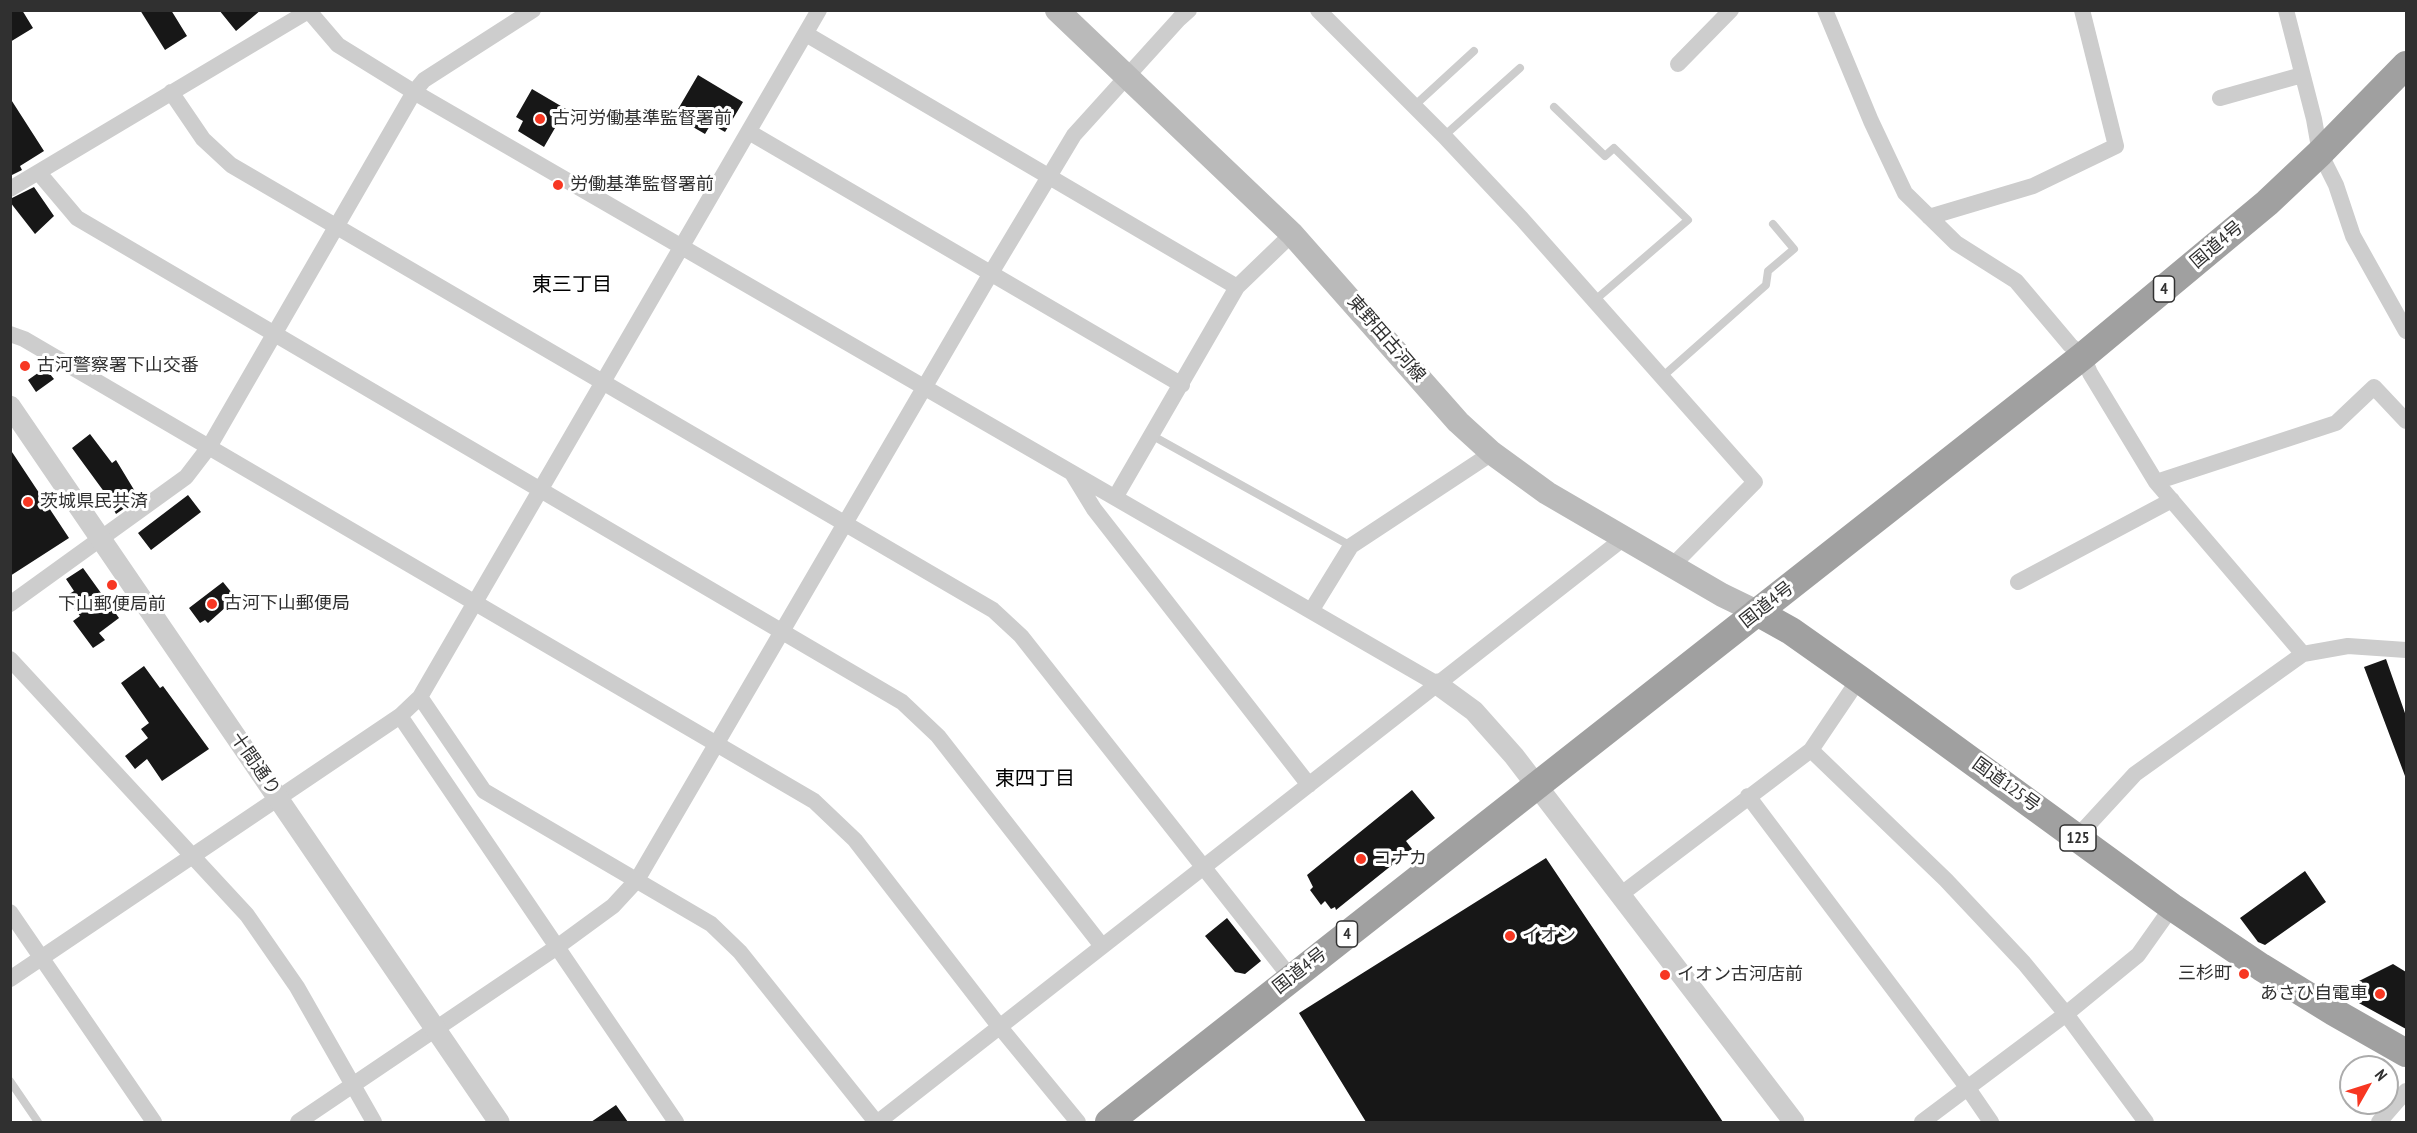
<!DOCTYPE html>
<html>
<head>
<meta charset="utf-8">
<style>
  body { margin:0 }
  #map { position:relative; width:2417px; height:1133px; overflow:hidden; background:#fff; font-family:"PT Sans Narrow",sans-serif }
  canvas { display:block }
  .frame { position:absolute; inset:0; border:12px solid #303030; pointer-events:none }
  .north { position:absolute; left:2339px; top:1055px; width:60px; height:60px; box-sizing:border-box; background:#fff; border:2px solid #acacac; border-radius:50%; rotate:51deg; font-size:16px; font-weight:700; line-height:24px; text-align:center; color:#303030 }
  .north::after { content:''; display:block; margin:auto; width:21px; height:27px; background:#f73722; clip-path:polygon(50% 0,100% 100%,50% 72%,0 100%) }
</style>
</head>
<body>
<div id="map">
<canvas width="2417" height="1133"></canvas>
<div class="frame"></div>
<div class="north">N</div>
</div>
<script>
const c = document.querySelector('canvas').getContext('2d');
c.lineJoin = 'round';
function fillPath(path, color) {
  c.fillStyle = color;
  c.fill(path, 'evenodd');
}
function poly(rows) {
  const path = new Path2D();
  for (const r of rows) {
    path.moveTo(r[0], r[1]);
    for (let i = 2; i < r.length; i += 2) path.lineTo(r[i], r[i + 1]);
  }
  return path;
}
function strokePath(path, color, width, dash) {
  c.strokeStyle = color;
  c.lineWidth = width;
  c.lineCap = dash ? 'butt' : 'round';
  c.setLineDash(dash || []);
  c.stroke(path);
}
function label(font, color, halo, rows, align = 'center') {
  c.font = font + ' "PT Sans Narrow","Noto Sans JP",sans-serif';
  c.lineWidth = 6;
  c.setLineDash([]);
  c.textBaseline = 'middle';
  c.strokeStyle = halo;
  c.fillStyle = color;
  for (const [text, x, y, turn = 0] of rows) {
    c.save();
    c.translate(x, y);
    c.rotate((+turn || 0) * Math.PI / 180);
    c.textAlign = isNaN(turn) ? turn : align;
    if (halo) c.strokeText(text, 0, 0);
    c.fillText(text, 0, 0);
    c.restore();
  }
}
const building = poly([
  [10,10,22,10,33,28,10,42],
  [140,10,171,10,187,36,165,50],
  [219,10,261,10,236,31],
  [698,75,743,102,725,132,711,124,705,134,674,116],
  [532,89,566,109,544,147,518,131,523,121,516,117],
  [10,98,44,151,20,166,22,170,10,176],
  [34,187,54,216,35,234,10,202,10,199],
  [45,368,54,379,36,392,28,380],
  [90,434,112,463,116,460,139,498,116,514,105,493,72,448],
  [10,449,69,538,10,576],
  [188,495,201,512,151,550,138,533],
  [83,568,119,618,99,633,105,640,93,648,73,621,80,616,66,596,74,591,66,579],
  [223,582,236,598,208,623,205,620,200,623,189,608],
  [2386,659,2406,716,2405,776,2364,667],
  [144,666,160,688,163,686,209,749,162,781,147,759,135,769,125,756,148,738,141,729,149,723,121,683],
  [1412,790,1435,818,1406,841,1412,849,1336,910,1335,907,1331,909,1325,901,1321,905,1310,890,1313,887,1307,875],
  [1546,858,1723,1122,1366,1122,1299,1013],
  [2305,871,2326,902,2265,945,2258,942,2240,918],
  [1227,918,1261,961,1245,974,1235,972,1205,936],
  [2393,964,2406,972,2406,1029,2357,1002,2349,986],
  [616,1105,628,1122,591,1122]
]);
const service = poly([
  [1413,107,1474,51],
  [1554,107,1605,156,1614,148,1688,220,1594,301],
  [1444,136,1520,68],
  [1662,377,1766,285,1768,271,1794,249,1773,224],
  [1153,436,1351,546],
  [10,1081,38,1122]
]);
const minor = poly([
  [308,10,338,45,414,92,1437,684],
  [1318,10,1444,136,1522,219,1755,482,1672,566],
  [1825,10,1871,121,1905,193,1956,243,2016,281,2070,345,2083,356,2090,373,2156,482,2303,654],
  [2286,10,2314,119,2320,153,2336,185,2353,236,2406,331],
  [806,34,1237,287],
  [1678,64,1731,10],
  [171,92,203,139,231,165,993,610,1021,636,1291,978],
  [2220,98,2302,75],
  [749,132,1182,385],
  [39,173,77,218,902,702,938,736,1102,946],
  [10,189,310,10],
  [1929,217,2033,186,2116,146,2082,10],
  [10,334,24,339,814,801,855,840,999,1026,1078,1122],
  [1072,473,1094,509,1309,785],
  [2156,482,2336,423,2374,387,2406,421],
  [1116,496,1237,287,1292,234],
  [2018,582,2172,500],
  [10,604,186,477,209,447,414,92,424,80,533,10],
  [1311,611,1351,546,1492,453],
  [10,659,247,915,297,987,374,1122],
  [420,697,484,791,711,924,740,952,876,1122],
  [400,716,676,1122],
  [1811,750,1946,880,2024,963,2066,1014,2146,1122],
  [1748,796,1967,1087,1991,1122],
  [2077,837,2135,774,2303,654,2348,646,2406,650],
  [1620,895,1811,750,1859,679],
  [10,912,154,1122],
  [10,979,400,716,420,697,819,10],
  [298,1122,557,947,613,906,637,880,991,273,1074,135,1179,19,1189,10],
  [878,1122,1624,538],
  [1922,1122,2066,1014,2138,955,2172,907],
  [2379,1122,2406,1091]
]);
const tertiary = poly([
  [10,406,499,1122],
  [1437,684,1474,711,1514,756,1794,1122]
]);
const secondary = poly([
  [1057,10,1292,234,1458,422,1492,453,1547,493,1722,595,1757,612]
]);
const trunk = poly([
  [1757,612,1791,631,1859,679,2172,907,2261,967,2334,1012,2406,1053],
  [1109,1122,2083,356,2267,203,2320,153,2406,65]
]);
const markers = [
  [540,119,6,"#f73722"],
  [558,185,6,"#f73722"],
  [25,366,6,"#f73722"],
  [28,502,6,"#f73722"],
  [112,585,6,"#f73722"],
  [212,604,6,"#f73722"],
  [1361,859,6,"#f73722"],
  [1510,936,6,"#f73722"],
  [2244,974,6,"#f73722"],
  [1665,975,6,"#f73722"],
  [2380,994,6,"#f73722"]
];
const shields = [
  [2164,289,21],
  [2078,838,36],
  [1347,934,21]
];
const shieldNames = [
  ["4",2164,289],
  ["125",2078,838],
  ["4",1347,934]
];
const poiNames = [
  ["古河労働基準監督署前",552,119],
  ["労働基準監督署前",570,185],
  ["古河警察署下山交番",37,366],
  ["茨城県民共済",40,502],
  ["古河下山郵便局",224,604],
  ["下山郵便局前",112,605,"center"],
  ["コナカ",1373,859],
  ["イオン",1522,936],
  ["三杉町",2232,974,"right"],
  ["イオン古河店前",1677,975],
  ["あさひ自電車",2368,994,"right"]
];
const streetNames = [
  ["国道4号",2217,245,-40],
  ["東野田古河線",1386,339,49],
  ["国道4号",1767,605,-38],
  ["十間通り",255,764,55],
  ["国道125号",2006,785,36],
  ["国道4号",1300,971,-38]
];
const neighbourhoodNames = [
  ["東三丁目",572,285],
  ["東四丁目",1035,779]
];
fillPath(building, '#171717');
strokePath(service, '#cdcdcd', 8);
strokePath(minor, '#cdcdcd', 16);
strokePath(tertiary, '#cdcdcd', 21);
strokePath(secondary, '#bababa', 24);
strokePath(trunk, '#a0a0a0', 28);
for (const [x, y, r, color] of markers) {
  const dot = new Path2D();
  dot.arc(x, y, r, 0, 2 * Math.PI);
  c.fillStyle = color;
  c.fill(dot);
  strokePath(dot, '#fff', 2);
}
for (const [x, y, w] of shields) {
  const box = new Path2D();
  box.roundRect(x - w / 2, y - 13, w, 26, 4.5);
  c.fillStyle = '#fff';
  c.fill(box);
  strokePath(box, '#303030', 1.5);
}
label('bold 16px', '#303030', null, shieldNames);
label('18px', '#303030', '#fff', poiNames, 'left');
label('18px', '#303030', '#fff', streetNames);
label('20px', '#000', '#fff', neighbourhoodNames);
</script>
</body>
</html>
